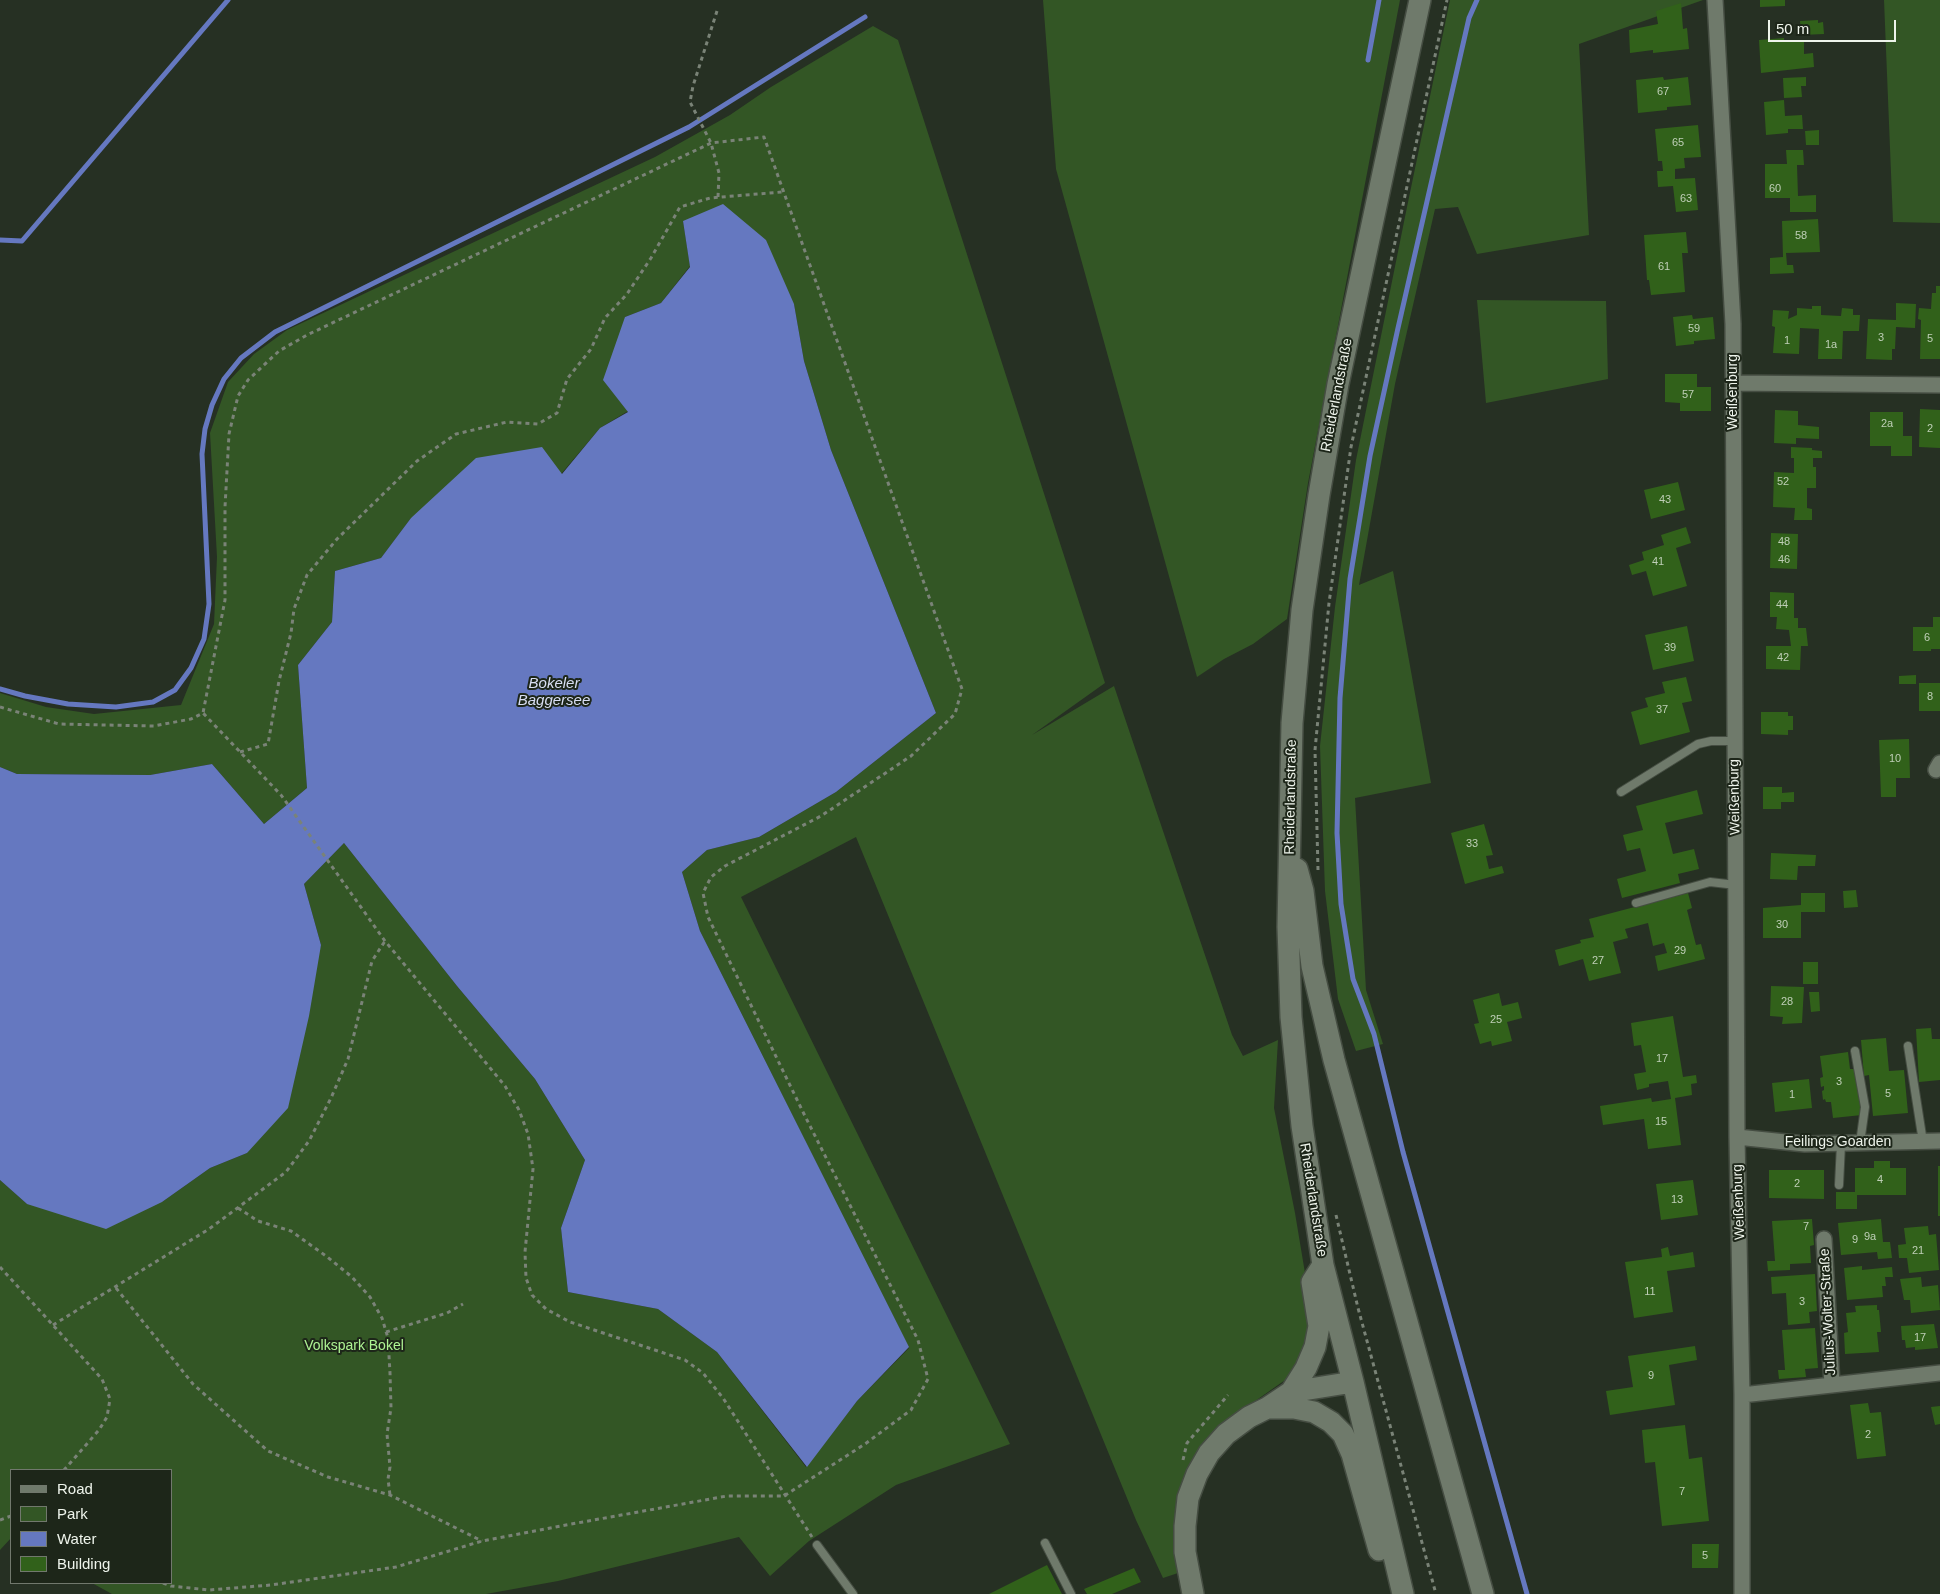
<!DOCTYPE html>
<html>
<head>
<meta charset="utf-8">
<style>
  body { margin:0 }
  #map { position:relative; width:1940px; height:1594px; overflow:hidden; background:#263023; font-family:Helvetica,sans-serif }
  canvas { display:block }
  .legend { position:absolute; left:10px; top:1469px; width:162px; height:115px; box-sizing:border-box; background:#1d2619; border:1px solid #71786d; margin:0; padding:6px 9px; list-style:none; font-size:15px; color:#eef4eb }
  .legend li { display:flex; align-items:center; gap:10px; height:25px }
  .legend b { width:25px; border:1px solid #71786d }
  .scale { position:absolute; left:1768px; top:20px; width:128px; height:22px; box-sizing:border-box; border:2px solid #eef4eb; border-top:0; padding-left:6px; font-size:15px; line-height:18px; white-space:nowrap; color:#eef4eb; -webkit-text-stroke:4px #1d2619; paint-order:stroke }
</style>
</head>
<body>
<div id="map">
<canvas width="1940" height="1594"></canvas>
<ul class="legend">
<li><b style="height:6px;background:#6f7a6b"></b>Road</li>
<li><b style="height:14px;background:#335625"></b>Park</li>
<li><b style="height:14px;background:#6578c0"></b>Water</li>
<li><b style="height:14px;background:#31611a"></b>Building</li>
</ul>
<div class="scale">50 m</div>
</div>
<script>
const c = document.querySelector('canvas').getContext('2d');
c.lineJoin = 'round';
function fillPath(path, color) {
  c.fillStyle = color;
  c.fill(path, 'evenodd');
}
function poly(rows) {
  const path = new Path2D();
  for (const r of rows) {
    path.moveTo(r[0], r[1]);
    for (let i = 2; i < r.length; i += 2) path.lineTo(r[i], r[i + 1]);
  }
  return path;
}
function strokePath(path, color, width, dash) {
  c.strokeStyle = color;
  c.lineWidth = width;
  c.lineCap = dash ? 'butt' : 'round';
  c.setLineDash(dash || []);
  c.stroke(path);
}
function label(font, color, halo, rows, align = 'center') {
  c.font = font + ' Helvetica,sans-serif';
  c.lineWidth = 4;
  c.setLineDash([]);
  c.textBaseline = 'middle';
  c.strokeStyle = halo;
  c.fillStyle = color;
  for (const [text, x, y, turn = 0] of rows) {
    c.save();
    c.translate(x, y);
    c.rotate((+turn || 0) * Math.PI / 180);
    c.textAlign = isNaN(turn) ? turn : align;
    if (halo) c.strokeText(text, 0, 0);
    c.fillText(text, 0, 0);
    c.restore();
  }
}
const green = poly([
  [1043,0,1400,0,1308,483,1287,619,1253,644,1224,659,1197,677,1056,169],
  [1450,0,1703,0,1579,44,1589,235,1477,254,1458,207,1435,209,1395,384,1359,585,1393,571,1431,783,1355,798,1366,990,1383,1044,1356,1051,1338,999,1325,891,1320,746,1335,607,1356,460,1407,207],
  [1884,0,1940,0,1940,223,1893,222],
  [873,26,898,40,1105,683,1032,735,1114,686,1232,1035,1243,1056,1278,1040,1274,1108,1295,1213,1311,1309,1311,1326,1302,1356,1288,1378,1221,1425,1180,1491,1175,1518,1178,1573,1163,1578,1136,1520,856,837,741,897,1010,1444,896,1485,809,1541,770,1576,739,1537,558,1581,486,1594,112,1594,92,1583,171,1583,171,1470,11,1470,11,1538,0,1550,0,1180,27,1204,162,1202,210,1168,247,1153,321,945,304,884,344,843,457,986,535,1079,585,1160,561,1228,568,1292,658,1309,717,1352,806,1467,857,1401,909,1348,700,931,682,872,707,850,759,837,836,792,936,713,831,450,804,361,794,304,683,221,690,266,661,303,625,317,628,411,600,428,561,474,411,518,381,558,335,571,332,622,298,665,307,788,264,824,212,764,150,775,17,774,0,767,0,693,46,707,94,714,181,705,214,624,217,557,210,433,228,382,254,354,287,330,655,157,730,115,771,87],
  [1477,300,1606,301,1608,379,1486,403]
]);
const water = poly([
  [723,204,766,240,794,304,804,361,831,450,936,713,836,792,759,837,707,850,682,872,700,931,909,1347,857,1401,807,1467,717,1352,658,1309,568,1292,561,1228,585,1160,535,1079,457,986,344,843,304,884,321,945,309,1016,288,1108,247,1153,210,1168,162,1202,106,1229,27,1204,0,1180,0,767,17,774,150,775,212,764,264,824,307,788,298,665,332,622,335,571,381,558,411,518,476,458,542,447,562,474,600,428,628,412,603,380,625,317,661,303,690,267,683,221]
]);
const stream = poly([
  [1477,0,1469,18,1398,328,1370,456,1350,579,1340,698,1337,833,1341,904,1353,979,1374,1034,1403,1152,1527,1594],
  [1368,60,1379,0],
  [0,240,22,241,228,0],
  [0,689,25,696,68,704,116,707,153,702,175,690,191,668,204,639,209,604,202,454,205,429,212,405,224,379,241,358,275,332,689,127,865,17]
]);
const building = poly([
  [1760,0,1785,0,1785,6,1760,7],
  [1681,3,1683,29,1687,28,1689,49,1653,53,1653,50,1630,53,1629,30,1658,24,1656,11],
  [1818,20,1818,23,1823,22,1824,34,1801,35,1800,21],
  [1784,38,1784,42,1804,41,1804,54,1813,53,1814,67,1761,73,1759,40],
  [1663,77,1664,80,1688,77,1691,105,1667,107,1667,110,1638,113,1636,80],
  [1806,77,1806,86,1801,86,1802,97,1784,98,1783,78],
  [1784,100,1785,116,1802,115,1803,129,1788,129,1788,133,1766,135,1764,102],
  [1698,125,1701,157,1684,158,1685,168,1675,169,1675,179,1695,178,1698,210,1676,212,1673,186,1658,187,1657,171,1663,171,1662,161,1658,161,1655,129],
  [1819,130,1819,145,1806,145,1805,131],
  [1786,150,1803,150,1804,165,1797,165,1798,196,1816,195,1816,212,1790,212,1790,198,1765,198,1765,164,1787,164],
  [1818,219,1820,252,1786,253,1787,265,1793,265,1794,273,1770,274,1770,258,1783,257,1782,221],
  [1686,232,1688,253,1682,253,1685,292,1651,295,1649,280,1647,280,1644,235],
  [1936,286,1940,286,1940,359,1920,359,1921,320,1918,319,1919,308,1931,309,1932,293,1936,293],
  [1896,303,1916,304,1915,328,1896,327,1895,349,1892,349,1892,360,1866,359,1868,319,1896,320],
  [1812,306,1821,306,1821,315,1841,316,1842,308,1853,309,1853,315,1860,315,1859,331,1843,331,1842,359,1818,359,1819,329,1800,328,1799,354,1773,353,1775,327,1772,326,1773,310,1789,311,1788,319,1797,315,1797,308,1812,309],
  [1692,315,1693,319,1713,317,1715,339,1694,341,1694,344,1676,346,1673,317],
  [1665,374,1697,374,1697,387,1711,387,1711,411,1680,411,1680,403,1665,402],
  [1920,409,1940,410,1940,448,1919,447],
  [1775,410,1798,411,1798,425,1819,427,1819,439,1796,438,1796,444,1774,443],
  [1870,412,1903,412,1903,436,1912,436,1912,456,1891,456,1891,446,1870,446],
  [1791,447,1812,448,1812,450,1822,451,1822,458,1813,458,1813,467,1816,467,1816,488,1807,488,1807,508,1812,509,1812,520,1794,520,1795,508,1773,507,1774,472,1794,473,1794,458,1791,458],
  [1678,482,1685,510,1651,519,1644,490],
  [1686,527,1691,543,1676,548,1687,586,1653,596,1646,571,1632,575,1629,565,1644,560,1642,552,1664,545,1661,535],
  [1771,533,1798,534,1797,569,1770,568],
  [1770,592,1794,593,1794,618,1798,618,1798,628,1806,628,1808,646,1801,646,1800,670,1766,669,1766,646,1791,646,1789,630,1776,629,1777,617,1770,617],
  [1933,617,1940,617,1940,649,1931,649,1931,651,1913,651,1913,627,1933,627],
  [1687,626,1694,661,1653,670,1645,635],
  [1916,675,1916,684,1899,684,1899,676],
  [1686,677,1692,701,1682,703,1690,732,1640,745,1631,712,1648,707,1645,698,1665,693,1662,682],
  [1919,683,1940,683,1940,711,1919,711],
  [1761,712,1788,712,1788,716,1793,716,1793,730,1788,730,1788,735,1761,734],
  [1909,739,1910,778,1896,778,1896,797,1881,797,1879,740],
  [1763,787,1782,787,1782,793,1794,792,1794,802,1781,802,1781,809,1763,809],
  [1697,790,1703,814,1665,823,1673,854,1694,849,1699,869,1678,874,1680,883,1622,898,1617,879,1646,871,1640,848,1627,851,1623,835,1643,830,1636,806],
  [1484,824,1493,855,1486,856,1489,869,1502,866,1504,873,1465,884,1451,833],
  [1771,853,1816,855,1815,866,1798,866,1797,880,1770,879],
  [1856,890,1858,907,1844,908,1843,891],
  [1688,893,1692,908,1687,910,1696,945,1701,944,1705,959,1658,971,1655,956,1667,953,1664,943,1653,946,1648,923,1625,929,1628,938,1613,942,1621,973,1589,981,1583,959,1559,966,1555,950,1581,943,1580,940,1594,937,1589,919],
  [1801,893,1825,893,1825,912,1801,912,1801,938,1763,938,1763,908,1801,905],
  [1803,962,1818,962,1818,984,1803,984],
  [1771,986,1804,987,1802,1023,1782,1024,1783,1017,1770,1016],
  [1809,992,1819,992,1820,1011,1811,1012],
  [1499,993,1502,1006,1518,1002,1522,1018,1507,1022,1512,1041,1492,1046,1491,1041,1480,1044,1474,1024,1479,1023,1473,1000],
  [1673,1016,1683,1077,1696,1075,1697,1083,1691,1084,1692,1095,1675,1098,1681,1145,1648,1149,1644,1119,1603,1125,1600,1106,1651,1098,1652,1102,1671,1099,1668,1081,1649,1084,1649,1087,1637,1090,1634,1074,1646,1072,1641,1045,1634,1046,1631,1023],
  [1931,1028,1932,1039,1940,1039,1940,1080,1919,1082,1916,1029],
  [1886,1038,1889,1071,1904,1070,1908,1113,1873,1116,1869,1075,1864,1076,1861,1040],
  [1848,1052,1850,1069,1856,1069,1862,1115,1833,1118,1831,1102,1826,1102,1825,1099,1823,1100,1822,1091,1824,1090,1824,1086,1821,1087,1820,1078,1823,1077,1820,1056],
  [1809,1079,1812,1108,1775,1112,1772,1083],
  [1874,1161,1890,1161,1890,1168,1906,1168,1906,1195,1857,1195,1857,1209,1836,1209,1836,1192,1855,1192,1855,1168,1874,1168],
  [1938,1166,1940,1166,1940,1216,1938,1216],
  [1769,1170,1824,1170,1824,1199,1769,1198],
  [1693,1180,1698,1215,1661,1220,1656,1184],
  [1812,1219,1814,1245,1810,1246,1811,1263,1790,1264,1790,1270,1768,1271,1767,1261,1775,1261,1772,1221],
  [1881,1219,1883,1242,1890,1242,1892,1258,1878,1259,1877,1252,1841,1255,1838,1223],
  [1928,1226,1929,1235,1936,1234,1939,1270,1909,1273,1907,1258,1899,1258,1898,1245,1906,1244,1904,1228],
  [1668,1247,1670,1256,1693,1252,1695,1267,1667,1271,1673,1312,1634,1318,1625,1262,1662,1257,1661,1249],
  [1862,1266,1862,1270,1892,1267,1893,1277,1885,1277,1886,1286,1882,1286,1883,1297,1847,1300,1844,1268],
  [1815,1274,1817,1311,1809,1312,1810,1323,1788,1325,1786,1293,1772,1294,1771,1277],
  [1921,1277,1922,1287,1938,1285,1940,1310,1911,1313,1910,1300,1904,1300,1900,1279],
  [1877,1305,1877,1310,1879,1310,1881,1332,1877,1332,1879,1352,1845,1354,1844,1333,1848,1332,1846,1313,1856,1312,1855,1306],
  [1934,1324,1938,1348,1915,1350,1915,1347,1906,1348,1905,1340,1902,1340,1901,1326],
  [1815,1328,1818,1368,1805,1369,1806,1377,1779,1379,1778,1370,1785,1370,1782,1330],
  [1695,1346,1697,1360,1669,1365,1675,1405,1610,1415,1606,1391,1633,1387,1628,1356],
  [1868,1403,1870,1413,1881,1412,1886,1456,1857,1459,1850,1405],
  [1940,1406,1940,1424,1935,1425,1931,1407],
  [1685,1425,1689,1459,1702,1457,1709,1521,1662,1526,1655,1462,1645,1463,1642,1430],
  [1692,1544,1719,1544,1718,1568,1692,1568],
  [1047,1565,1062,1594,989,1594],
  [1134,1568,1141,1582,1112,1594,1087,1594,1084,1589]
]);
const path = poly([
  [717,11,693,86,690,102,711,143,719,173,718,197],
  [0,707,59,724,154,726,191,719,203,713,281,795,385,941,505,1086,519,1110,528,1134,533,1169,525,1252,526,1278,532,1295,546,1309,570,1322,685,1360,703,1373,723,1398,812,1537],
  [240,752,268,744,279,681,291,633,294,609,307,575,337,539,417,461,456,434,507,422,538,424,557,413,567,379,591,349,605,318,627,294,651,258,680,207,710,198,782,192],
  [1318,870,1315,750,1329,603,1351,447,1447,0],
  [238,1208,258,1221,291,1231,326,1256,352,1277,370,1297,382,1318,388,1338,390,1373,391,1408,387,1434,390,1467,388,1479,390,1495],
  [1336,1215,1358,1308,1436,1594],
  [0,1267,102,1379,110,1399,107,1417,99,1430,64,1470],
  [116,1288,193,1384,268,1451,328,1477,390,1495,482,1541],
  [53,1325,209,1229,286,1172,309,1141,331,1098,348,1059,372,961,385,941],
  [386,1332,447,1313,463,1304],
  [1183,1460,1187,1443,1228,1395],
  [0,1520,11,1516],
  [163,1583,171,1586,209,1590,271,1585,396,1567,482,1541,566,1525,727,1496,784,1496,865,1444,911,1410,928,1379,918,1340,804,1114,708,917,703,893,711,877,725,866,821,816,911,756,955,714,962,689,764,137,711,143,307,335,279,351,248,380,238,396,229,434,225,507,225,600,203,713]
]);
const lane = poly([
  [1621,792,1698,744,1711,741,1735,741],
  [1636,903,1710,882,1736,885],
  [1908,1046,1923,1142],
  [1855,1051,1865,1107,1860,1143],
  [1839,1185,1841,1144],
  [1045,1543,1071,1594],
  [817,1545,853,1594]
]);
const street = poly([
  [1715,0,1733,324,1737,1137,1742,1395,1742,1594],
  [1733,383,1940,385],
  [1936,770,1940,763],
  [1737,1137,1805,1144,1940,1141],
  [1824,1239,1832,1385],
  [1742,1395,1940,1373]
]);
const secondary = poly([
  [1297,869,1303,891,1312,966,1334,1060,1483,1594],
  [1291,1392,1353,1382],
  [1267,1408,1294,1408,1314,1412,1331,1422,1343,1434,1352,1454,1379,1550],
  [1193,1594,1185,1552,1185,1526,1188,1498,1197,1474,1209,1453,1226,1434,1249,1417,1267,1408,1291,1392,1306,1368,1315,1347,1319,1326,1312,1282,1323,1265],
  [1403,1594,1353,1382,1323,1265,1302,1126,1291,1017,1288,927,1292,723,1302,610,1319,495,1338,384,1420,0]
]);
const numberNames = [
  ["67",1663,92],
  ["65",1678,143],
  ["60",1775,189],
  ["63",1686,199],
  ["58",1801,236],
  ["61",1664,267],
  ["59",1694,329],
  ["3",1881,338],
  ["5",1930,339],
  ["1",1787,341],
  ["1a",1831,345],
  ["57",1688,395],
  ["2a",1887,424],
  ["2",1930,429],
  ["52",1783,482],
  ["43",1665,500],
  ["48",1784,542],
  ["46",1784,560],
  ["41",1658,562],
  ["44",1782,605],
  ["6",1927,638],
  ["39",1670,648],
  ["42",1783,658],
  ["8",1930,697],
  ["37",1662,710],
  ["10",1895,759],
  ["33",1472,844],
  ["30",1782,925],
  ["29",1680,951],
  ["27",1598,961],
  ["28",1787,1002],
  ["25",1496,1020],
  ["17",1662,1059],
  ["3",1839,1082],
  ["5",1888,1094],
  ["1",1792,1095],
  ["15",1661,1122],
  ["4",1880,1180],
  ["2",1797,1184],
  ["13",1677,1200],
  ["7",1806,1227],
  ["9a",1870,1237],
  ["9",1855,1240],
  ["21",1918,1251],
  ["11",1650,1292],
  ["3",1802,1302],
  ["17",1920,1338],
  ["9",1651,1376],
  ["2",1868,1435],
  ["7",1682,1492],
  ["5",1705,1556]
];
const streetNames = [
  ["Weißenburg",1733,392,-90],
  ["Rheiderlandstraße",1337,395,-79],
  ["Rheiderlandstraße",1291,797,-89],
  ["Weißenburg",1735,797,-91],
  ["Feilings Goarden",1838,1142],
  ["Rheiderlandstraße",1313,1200,81],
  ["Weißenburg",1739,1202,-92],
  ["Julius-Wolter-Straße",1828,1312,-93]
];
const parkNames = [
  ["Volkspark Bokel",354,1346]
];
const waterNames = [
  ["Bokeler",554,684],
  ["Baggersee",554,701]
];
fillPath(green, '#335625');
fillPath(water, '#6578c0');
strokePath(stream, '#6578c0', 5);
fillPath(building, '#31611a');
strokePath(lane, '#454d42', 10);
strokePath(street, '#454d42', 18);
strokePath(secondary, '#454d42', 24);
strokePath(path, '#7a8377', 3, [4, 4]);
strokePath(lane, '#6f7a6b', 8);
strokePath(street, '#6f7a6b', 15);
strokePath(secondary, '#6f7a6b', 21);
label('11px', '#bfcfb7', null, numberNames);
label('14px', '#eef4eb', '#1d2619', streetNames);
label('14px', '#aef393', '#1d2619', parkNames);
label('italic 15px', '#d9dff4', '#1d2619', waterNames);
</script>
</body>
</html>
